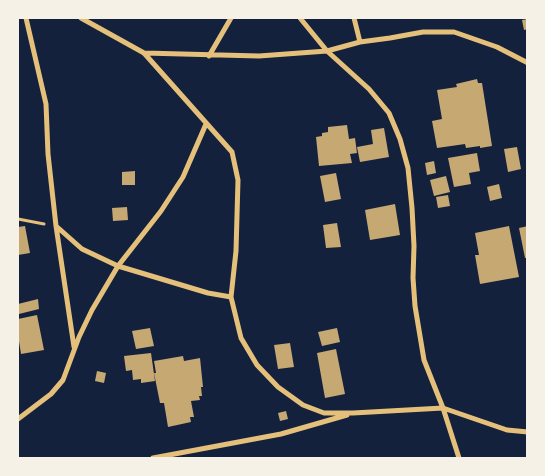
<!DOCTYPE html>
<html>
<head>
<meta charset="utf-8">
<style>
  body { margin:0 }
  #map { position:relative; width:545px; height:476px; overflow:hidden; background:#14213d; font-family:Commissioner,sans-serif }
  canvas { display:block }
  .frame { position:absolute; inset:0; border:19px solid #f6f1e7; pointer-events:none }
</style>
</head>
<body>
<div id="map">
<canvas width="545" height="476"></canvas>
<div class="frame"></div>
</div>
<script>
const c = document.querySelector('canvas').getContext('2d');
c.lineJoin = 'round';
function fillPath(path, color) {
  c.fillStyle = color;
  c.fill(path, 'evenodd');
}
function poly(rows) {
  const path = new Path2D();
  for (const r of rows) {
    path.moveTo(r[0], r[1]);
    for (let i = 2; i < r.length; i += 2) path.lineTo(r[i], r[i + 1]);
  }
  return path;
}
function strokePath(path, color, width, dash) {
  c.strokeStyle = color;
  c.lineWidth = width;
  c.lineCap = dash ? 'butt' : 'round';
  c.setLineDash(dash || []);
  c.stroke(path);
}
const building = poly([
  [528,19,528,29,524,30,522,20],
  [477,79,478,83,482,83,492,146,480,148,480,146,466,148,465,144,437,148,432,121,442,119,437,90,457,87,456,84],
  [347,125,349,139,355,138,357,153,350,154,352,163,319,166,316,137,322,136,322,133,328,132,328,127],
  [384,128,389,157,360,162,357,147,373,144,371,130],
  [517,147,521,169,508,172,504,149],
  [477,153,480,171,469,173,471,184,454,187,448,158],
  [434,161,436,173,427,175,425,163],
  [135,171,135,185,122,185,122,172],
  [336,173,341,199,325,202,320,176],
  [446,176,450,192,434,196,430,180],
  [499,184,502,198,490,201,487,187],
  [448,195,450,206,438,208,436,197],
  [395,204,400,235,370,240,365,210],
  [127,207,128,220,113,221,112,208],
  [337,223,341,247,326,248,323,225],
  [25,226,30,253,18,255,18,227],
  [509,226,519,277,480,284,475,255,479,255,475,233],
  [528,226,528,258,525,258,519,228],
  [38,299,39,309,19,314,18,304],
  [37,315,44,350,21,354,18,335,18,319],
  [150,328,154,346,136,349,132,331],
  [337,328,340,342,322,346,318,332],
  [290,343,294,367,278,369,274,345],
  [336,349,345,394,325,398,317,353],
  [151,353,155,381,141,383,141,379,133,380,132,370,126,371,124,356],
  [183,356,184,361,200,358,203,387,201,387,202,396,199,396,200,400,191,401,194,417,190,417,191,422,168,427,164,403,160,403,154,373,156,373,154,361],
  [97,371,106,373,104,383,95,381],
  [286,411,288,419,280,421,278,413]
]);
const path = poly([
  [18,219,44,224]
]);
const minor = poly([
  [26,18,46,104,48,154,56,226,82,249,118,266,208,293,231,297],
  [81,18,144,53,232,152,238,180,236,251,231,297,241,338,257,365,278,387,303,405,324,413,353,413,443,408,459,458],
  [300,18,327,51,369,89,389,113,400,139,408,168,412,208,414,246,413,278,415,306,424,360,443,408,507,430,528,432],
  [354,18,360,42],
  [144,53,259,56,327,51,360,42,390,38,423,32,454,32,497,47,528,63],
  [209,56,231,18],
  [56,226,74,347],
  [18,419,51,394,63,380,79,337,92,310,118,266,161,211,183,177,206,124],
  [153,458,281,434,347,415]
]);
fillPath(building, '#c6a872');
strokePath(path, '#e5c07b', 3);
strokePath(minor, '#e5c07b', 5);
</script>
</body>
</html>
